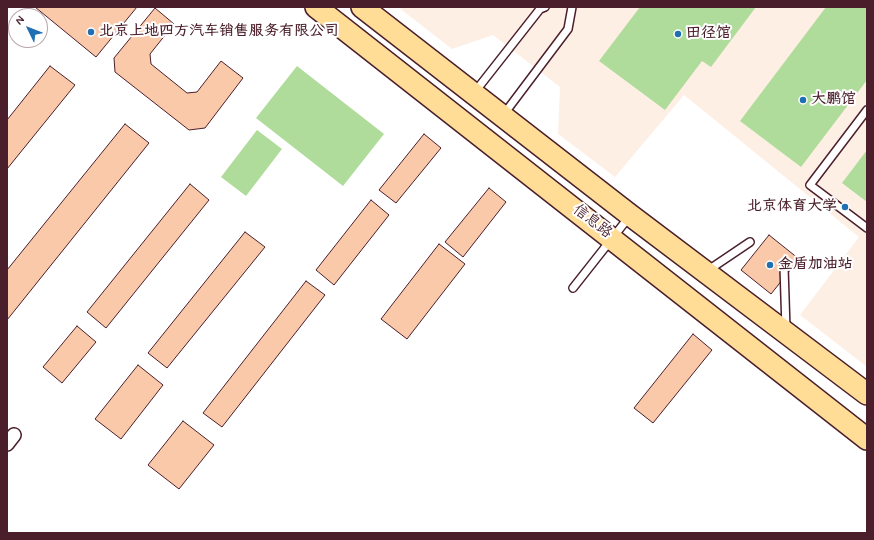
<!DOCTYPE html>
<html>
<head>
<meta charset="utf-8">
<style>
  body { margin:0 }
  #map { position:relative; width:874px; height:540px; overflow:hidden; background:#fff; font-family:Mynerve,sans-serif }
  canvas { display:block }
  .frame { position:absolute; inset:0; border:8px solid #4a1f2b; pointer-events:none }
  .north { position:absolute; left:8px; top:8px; width:40px; height:40px; box-sizing:border-box; background:#fff; border:1px solid #b7a5aa; border-radius:50%; rotate:313deg; font-size:11px; font-weight:700; line-height:16px; text-align:center; color:#4a1f2b }
  .north::after { content:''; display:block; margin:auto; width:14px; height:18px; background:#1f6fb2; clip-path:polygon(50% 0,100% 100%,50% 72%,0 100%) }
</style>
</head>
<body>
<div id="map">
<canvas width="874" height="540"></canvas>
<div class="frame"></div>
<div class="north">N</div>
</div>
<script>
const c = document.querySelector('canvas').getContext('2d');
c.lineJoin = 'round';
function fillPath(path, color) {
  c.fillStyle = color;
  c.fill(path, 'evenodd');
}
function poly(rows) {
  const path = new Path2D();
  for (const r of rows) {
    path.moveTo(r[0], r[1]);
    for (let i = 2; i < r.length; i += 2) path.lineTo(r[i], r[i + 1]);
  }
  return path;
}
function strokePath(path, color, width, dash) {
  c.strokeStyle = color;
  c.lineWidth = width;
  c.lineCap = dash ? 'butt' : 'round';
  c.setLineDash(dash || []);
  c.stroke(path);
}
function label(font, color, halo, rows, align = 'center') {
  c.font = font + ' Mynerve,"LXGW WenKai TC",sans-serif';
  c.lineWidth = 4;
  c.setLineDash([]);
  c.textBaseline = 'middle';
  c.strokeStyle = halo;
  c.fillStyle = color;
  for (const [text, x, y, turn = 0] of rows) {
    c.save();
    c.translate(x, y);
    c.rotate((+turn || 0) * Math.PI / 180);
    c.textAlign = isNaN(turn) ? turn : align;
    if (halo) c.strokeText(text, 0, 0);
    c.fillText(text, 0, 0);
    c.restore();
  }
}
const built = poly([
  [398,7,867,7,867,367,800,315,859,237,684,95,615,177,558,134,560,87,493,35,452,49]
]);
const green = poly([
  [640,7,756,7,711,67,702,61,665,110,599,61],
  [826,7,867,7,867,80,801,167,740,121],
  [297,66,384,134,343,186,256,118],
  [257,130,282,149,246,196,221,177],
  [867,150,867,202,842,183]
]);
const building = poly([
  [35,7,137,7,96,57,35,7],
  [155,8,174,24,150,54,151,64,187,93,197,92,221,61,243,78,205,128,189,130,115,72,114,58,155,8],
  [50,66,75,85,7,169,7,120,50,66],
  [125,124,149,143,7,320,7,270,125,124],
  [424,134,441,148,396,203,379,190,424,134],
  [190,184,209,200,106,328,87,312,190,184],
  [489,188,506,202,463,257,445,242,489,188],
  [371,200,389,215,334,285,316,270,371,200],
  [245,232,265,247,167,368,148,353,245,232],
  [769,235,799,259,771,294,741,270,769,235],
  [439,244,465,264,407,339,381,319,439,244],
  [306,281,325,295,222,427,203,413,306,281],
  [77,326,96,342,62,383,43,367,77,326],
  [693,334,712,350,653,423,634,408,693,334],
  [138,365,163,385,121,439,95,419,138,365],
  [183,421,214,445,179,489,148,465,183,421]
]);
const service = poly([
  [474,93,540,9,545,7],
  [867,110,810,185,867,228],
  [504,114,568,29,572,7],
  [784,267,786,329],
  [707,271,750,242],
  [573,288,629,217]
]);
const minor = poly([
  [7,444,14,435]
]);
const primary = poly([
  [316,7,867,439],
  [362,7,630,215,867,394]
]);
const markers = [
  [91,32,4,"#1f6fb2"],
  [678,34,4,"#1f6fb2"],
  [803,100,4,"#1f6fb2"],
  [845,207,4,"#1f6fb2"],
  [770,265,4,"#1f6fb2"]
];
const poiNames = [
  ["北京上地四方汽车销售服务有限公司",99,32],
  ["田径馆",686,34],
  ["大鹏馆",811,100],
  ["北京体育大学",837,207,"right"],
  ["金盾加油站",778,265]
];
const streetNames = [
  ["信息路",592,222,38]
];
fillPath(built, '#feefe5');
fillPath(green, '#afdc9a');
fillPath(building, '#fac9a9');
strokePath(building, '#4a1f2b', 1);
strokePath(service, '#4a1f2b', 10);
strokePath(minor, '#4a1f2b', 16);
strokePath(primary, '#4a1f2b', 24);
strokePath(service, '#fff', 7);
strokePath(minor, '#fff', 13);
strokePath(primary, '#ffdd96', 21);
for (const [x, y, r, color] of markers) {
  const dot = new Path2D();
  dot.arc(x, y, r, 0, 2 * Math.PI);
  c.fillStyle = color;
  c.fill(dot);
  strokePath(dot, '#fff', 1.5);
}
label('bold 15px', '#4a1f2b', '#fff', poiNames, 'left');
label('15px', '#4a1f2b', '#fff', streetNames);
</script>
</body>
</html>
